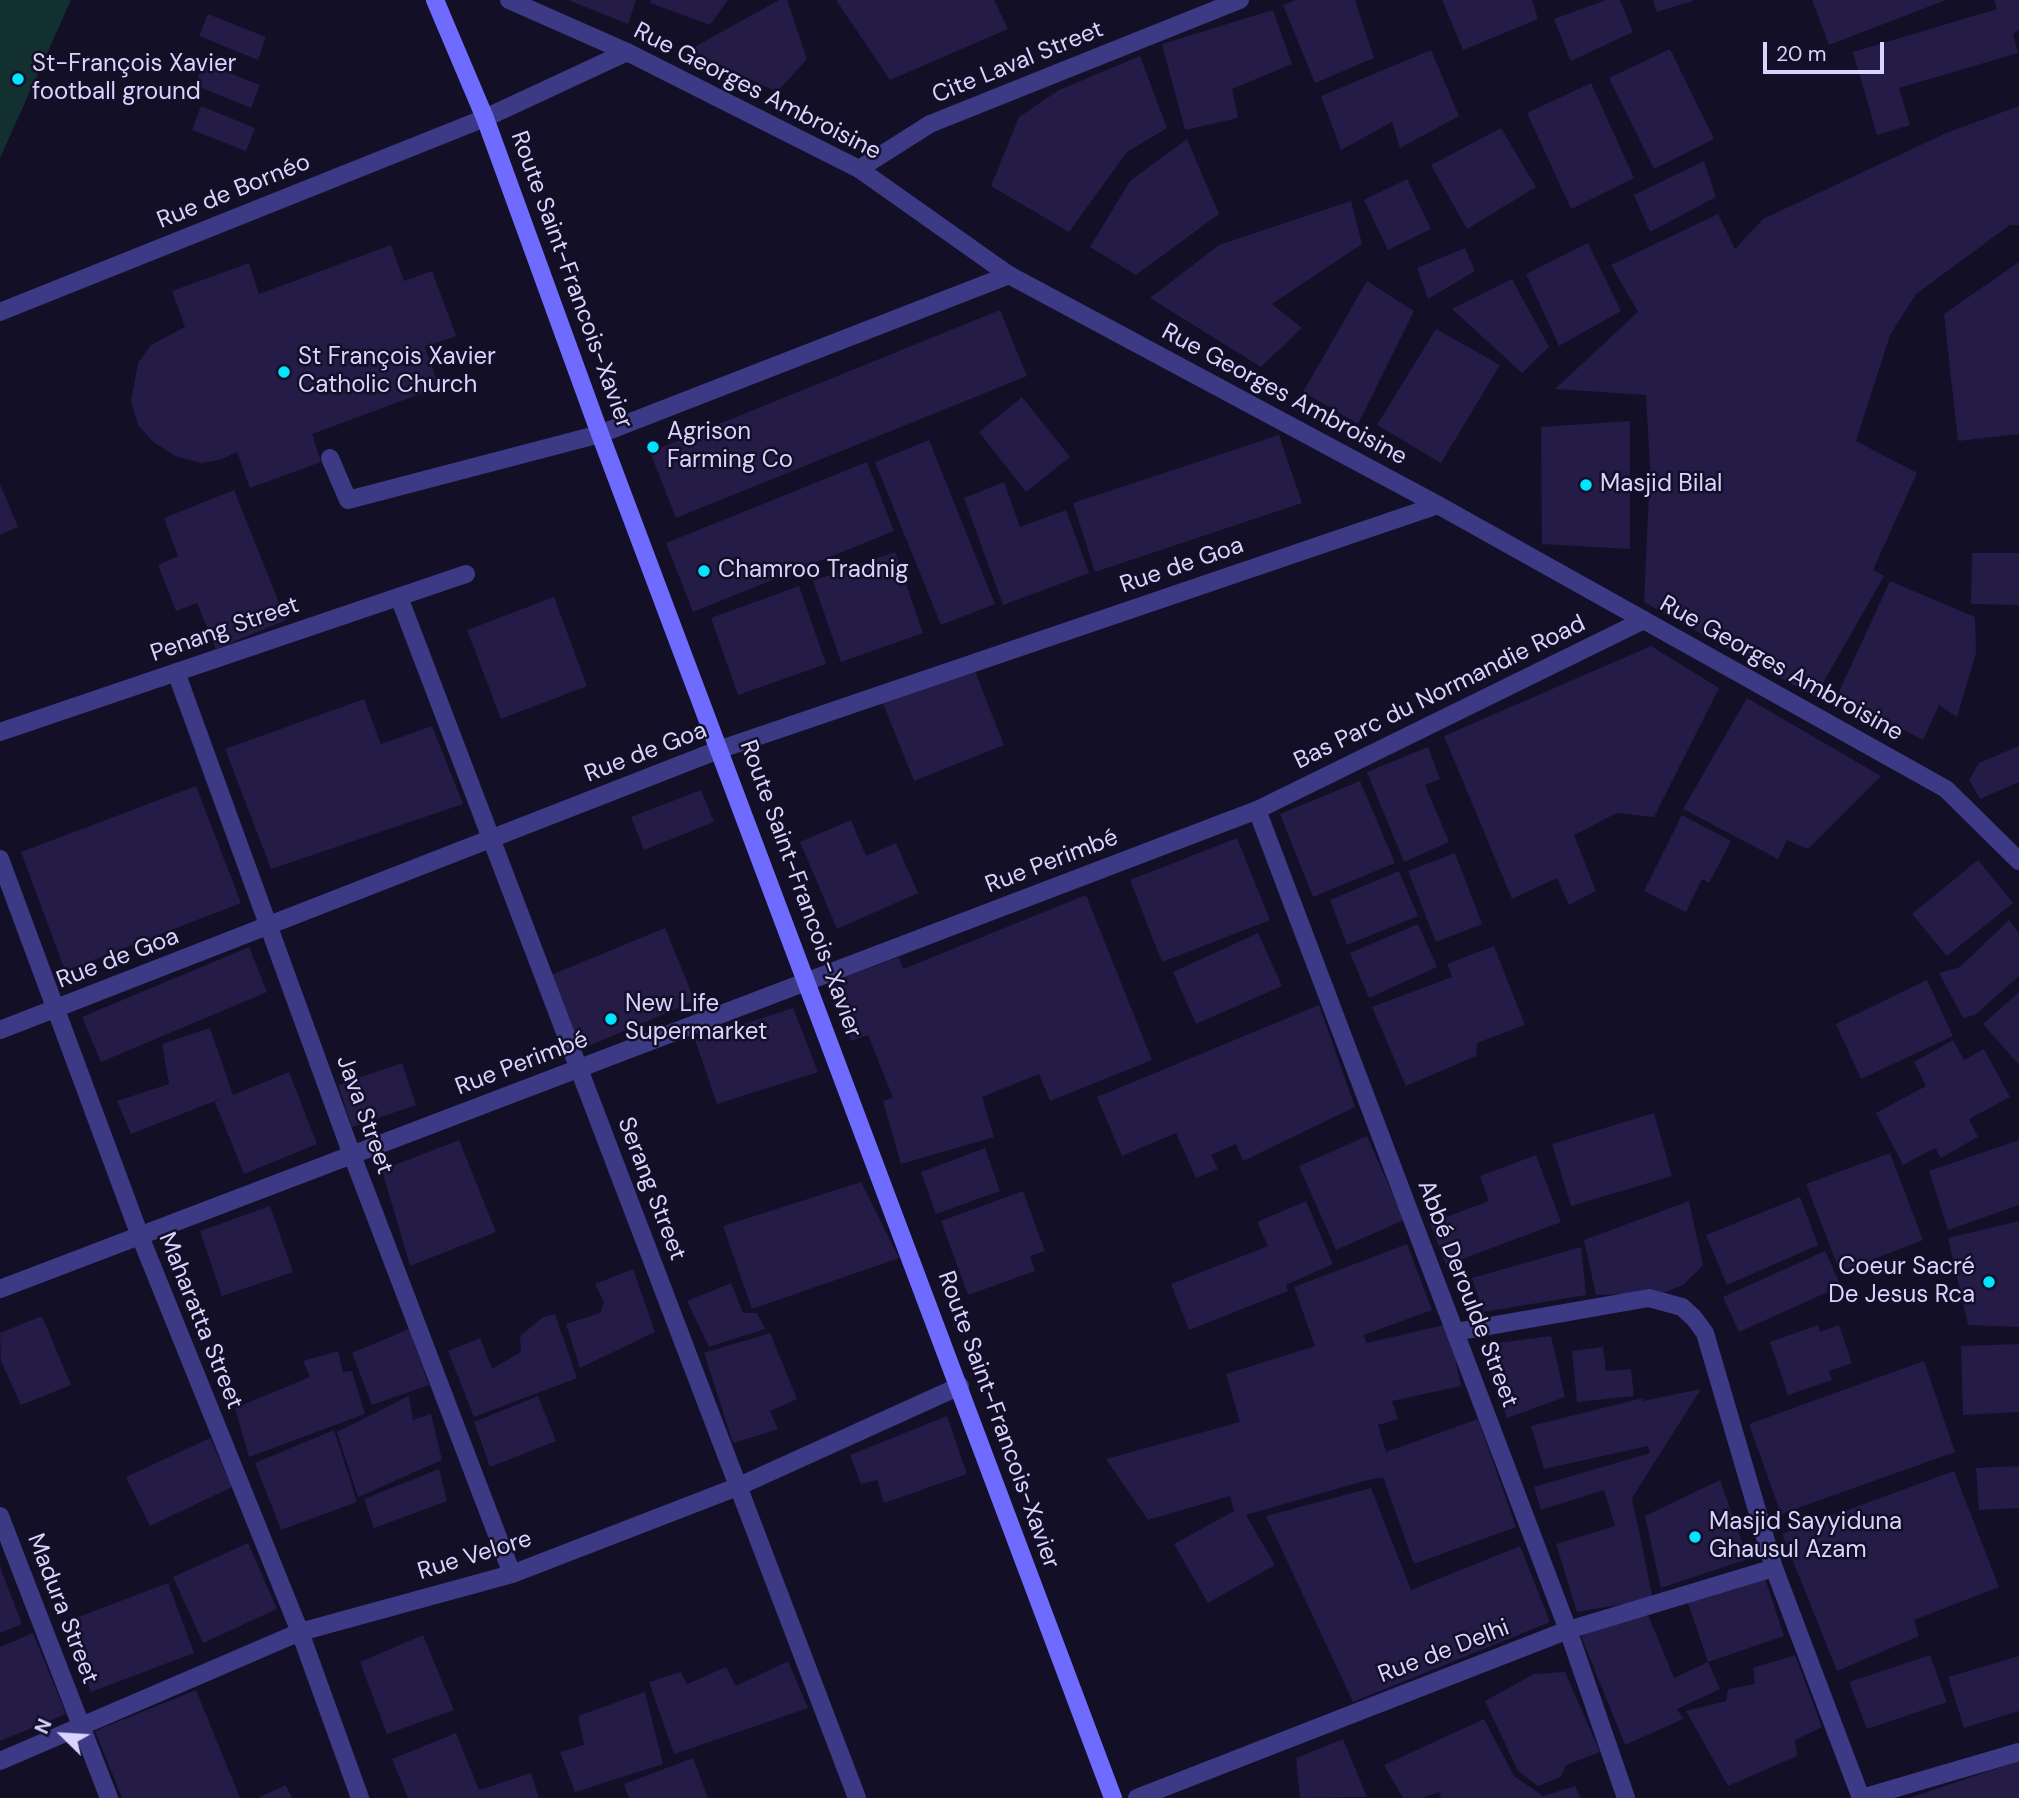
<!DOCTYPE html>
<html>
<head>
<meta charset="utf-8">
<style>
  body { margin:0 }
  #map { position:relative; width:2019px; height:1798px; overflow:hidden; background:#130f26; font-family:"DM Sans",sans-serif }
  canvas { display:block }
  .north { position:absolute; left:28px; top:1700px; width:70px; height:70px; -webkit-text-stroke:5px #130f26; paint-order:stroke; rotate:294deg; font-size:19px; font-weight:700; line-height:28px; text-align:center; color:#d9d4ff }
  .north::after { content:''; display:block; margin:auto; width:24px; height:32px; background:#d9d4ff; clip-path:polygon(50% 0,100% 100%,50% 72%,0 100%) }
  .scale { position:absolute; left:1763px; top:42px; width:121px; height:32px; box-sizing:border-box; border:4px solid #d9d4ff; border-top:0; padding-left:9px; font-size:21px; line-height:24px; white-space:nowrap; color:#d9d4ff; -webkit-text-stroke:5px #130f26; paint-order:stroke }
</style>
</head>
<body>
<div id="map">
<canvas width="2019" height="1798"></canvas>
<div class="north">N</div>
<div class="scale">20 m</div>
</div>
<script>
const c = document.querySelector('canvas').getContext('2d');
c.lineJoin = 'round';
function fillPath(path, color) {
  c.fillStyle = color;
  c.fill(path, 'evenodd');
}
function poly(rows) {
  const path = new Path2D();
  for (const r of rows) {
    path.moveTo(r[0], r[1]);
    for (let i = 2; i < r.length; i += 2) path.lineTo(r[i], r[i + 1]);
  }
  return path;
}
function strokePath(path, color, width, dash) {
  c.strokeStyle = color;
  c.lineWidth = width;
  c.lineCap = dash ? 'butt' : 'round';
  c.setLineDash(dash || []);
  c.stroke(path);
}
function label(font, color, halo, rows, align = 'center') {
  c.font = font + ' "DM Sans",sans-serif';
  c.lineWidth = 5;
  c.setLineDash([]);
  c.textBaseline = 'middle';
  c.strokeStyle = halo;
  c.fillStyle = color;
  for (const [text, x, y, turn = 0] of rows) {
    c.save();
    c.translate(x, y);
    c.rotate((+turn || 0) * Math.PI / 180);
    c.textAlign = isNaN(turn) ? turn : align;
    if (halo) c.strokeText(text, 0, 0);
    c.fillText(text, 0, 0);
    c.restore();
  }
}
const green = poly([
  [0,0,71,0,0,158]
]);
const building = poly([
  [568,0,636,0,628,24],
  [651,0,728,0,710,25,650,3],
  [779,0,787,0,807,59,777,92,689,50],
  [836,0,994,0,1008,29,890,80],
  [1296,0,1355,0,1374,58,1315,83,1283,5],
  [1442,0,1532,0,1538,19,1463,50],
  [1606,0,1620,0,1633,32,1571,61,1554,19],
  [1653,0,1693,0,1693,1,1657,12],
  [1812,0,1946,0,1829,45],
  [1994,0,2019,0,2019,30,2013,34,2018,53,1899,88,1910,125,1877,135,1853,52,1997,9],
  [1273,10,1292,64,1232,89,1238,118,1185,130,1162,44],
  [208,14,266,37,258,60,199,36],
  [1670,49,1714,139,1654,169,1609,78],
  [1431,50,1459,116,1400,148,1392,122,1341,150,1321,96],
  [1140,56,1167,128,1127,152,1069,232,991,186,1019,117,1059,90],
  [204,63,260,85,251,108,195,85],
  [1591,83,1634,178,1571,209,1527,113],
  [201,106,255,128,246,151,192,130],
  [2019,106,2019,225,2010,225,1916,294,1890,335,1856,441,1917,473,1873,570,1884,576,1815,697,1644,602,1650,470,1646,395,1555,389,1638,312,1611,265,1718,214,1735,249,1763,219,1946,133],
  [1501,128,1536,187,1467,229,1431,165],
  [1187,139,1219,214,1136,275,1090,247,1130,181],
  [1704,161,1716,197,1650,232,1634,195],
  [1407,179,1431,229,1388,250,1364,200],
  [1351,201,1362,244,1272,304,1302,328,1261,367,1150,298,1219,245],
  [1588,243,1621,311,1559,346,1526,274],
  [391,245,404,281,432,271,456,336,425,347,439,387,312,434,321,462,250,488,237,452,220,460,201,463,175,456,152,441,138,425,131,401,138,363,151,345,185,327,172,291,249,263,259,294],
  [1465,248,1475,271,1428,299,1417,268],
  [2019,262,2019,434,1958,441,1944,314],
  [1512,279,1549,347,1522,373,1452,309],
  [1367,281,1414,311,1358,424,1303,392],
  [1000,310,1027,376,676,518,650,452],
  [1436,329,1500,365,1441,463,1377,425],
  [1022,397,1070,457,1026,492,979,432],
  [1630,421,1630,549,1542,544,1541,427],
  [1279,435,1302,503,1095,572,1073,503],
  [929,440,995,604,941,625,875,462],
  [867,462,894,531,693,612,666,543],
  [1004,482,1020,527,1066,510,1089,573,1003,605,964,498],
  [0,484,18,527,0,535],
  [234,490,286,620,216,649,197,603,176,611,158,565,178,556,164,518],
  [895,552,923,633,841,662,813,581],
  [1972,553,2019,553,2019,605,1971,604],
  [1890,581,1975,617,1976,653,1957,717,1939,705,1923,740,1837,696],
  [799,586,826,664,738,695,711,618],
  [554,597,587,686,501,719,467,630],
  [1651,646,1719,688,1654,817,1617,813,1574,835,1596,891,1569,905,1557,878,1512,899,1444,736],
  [970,659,1004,745,914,781,880,696],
  [1747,698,1881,776,1808,849,1787,840,1778,859,1683,809],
  [364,699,381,744,432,726,463,804,271,869,225,749],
  [2019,746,2019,782,1980,799,1969,780,1979,763],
  [1428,747,1440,779,1425,785,1449,842,1404,862,1367,772],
  [1360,781,1395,863,1313,897,1280,814],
  [196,786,241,903,65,971,21,852],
  [701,790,714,822,644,850,631,817],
  [1682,815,1731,841,1709,883,1702,879,1686,912,1644,891],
  [851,820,866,856,896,843,918,893,837,929,800,842],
  [1237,838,1270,920,1162,962,1130,880],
  [1455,853,1482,924,1436,942,1408,871],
  [1978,860,2013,903,1947,956,1912,914],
  [1399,871,1418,916,1347,945,1330,900],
  [1086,895,1152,1060,1050,1101,1039,1074,982,1097,994,1137,901,1164,883,1101,893,1098,868,1035,851,1041,830,982,899,957,903,969],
  [2009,920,2019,933,2019,976,1975,1015,1963,1018,1939,973,1960,967],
  [1418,924,1437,967,1369,998,1350,953],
  [665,928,695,1001,581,1049,551,975],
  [1258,933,1282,986,1196,1024,1173,972],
  [1494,946,1525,1025,1477,1043,1476,1056,1406,1086,1372,1007,1452,977,1447,964],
  [249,947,267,992,101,1062,82,1017],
  [1927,980,1953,1036,1861,1079,1836,1024],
  [2019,992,2019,1065,1983,1024],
  [1319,1005,1355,1107,1243,1161,1236,1144,1211,1155,1218,1169,1196,1178,1176,1133,1122,1156,1097,1097],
  [793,1008,818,1072,717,1104,695,1040],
  [210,1028,233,1095,289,1072,317,1144,244,1174,215,1102,225,1097,131,1134,117,1101,169,1084,162,1044],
  [1953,1040,1964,1060,1984,1049,2010,1097,1969,1119,1978,1137,1941,1158,1935,1148,1903,1165,1876,1113,1926,1086,1914,1062],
  [402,1063,416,1105,352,1127,338,1085],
  [1654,1113,1672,1176,1571,1206,1552,1144],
  [1367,1136,1404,1220,1336,1250,1299,1166],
  [459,1140,496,1232,410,1266,382,1170],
  [2019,1140,2019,1205,1948,1230,1929,1171],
  [985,1148,1000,1191,936,1214,921,1172],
  [1890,1153,1923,1240,1840,1272,1806,1184],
  [1536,1155,1561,1222,1446,1265,1430,1223,1489,1201,1480,1176],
  [861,1182,899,1258,752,1309,723,1226],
  [1023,1191,1045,1251,1030,1256,1035,1271,968,1295,941,1221],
  [1800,1197,1818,1245,1727,1285,1706,1235],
  [1306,1201,1333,1264,1286,1285,1288,1291,1189,1330,1171,1284,1268,1246,1257,1222],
  [1689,1201,1703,1265,1683,1285,1666,1292,1596,1295,1584,1240],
  [270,1206,293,1272,222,1296,200,1231],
  [2019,1221,2019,1327,1968,1325,1948,1238],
  [1407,1244,1432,1310,1364,1335,1366,1343,1448,1324,1461,1386,1392,1401,1398,1419,1378,1425,1386,1452,1478,1419,1516,1527,1414,1564,1383,1477,1364,1481,1246,1515,1275,1565,1208,1603,1174,1544,1234,1511,1230,1496,1148,1520,1106,1459,1240,1422,1226,1374,1315,1346,1294,1287],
  [1581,1247,1586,1295,1483,1312,1472,1278],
  [1825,1251,1841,1286,1739,1332,1723,1297],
  [633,1269,655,1332,580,1368,566,1324,600,1313,604,1302,595,1284],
  [731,1283,743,1313,757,1313,765,1329,709,1347,687,1301],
  [555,1314,577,1378,474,1417,448,1351,480,1338,492,1369,521,1352,520,1336,542,1318],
  [42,1316,71,1385,21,1405,1,1361,0,1333],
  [1818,1325,1820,1332,1839,1325,1852,1363,1829,1371,1832,1380,1788,1395,1770,1342],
  [409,1329,429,1385,372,1405,352,1353],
  [770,1333,797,1399,770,1411,778,1429,733,1443,704,1353],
  [1551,1336,1565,1397,1507,1418,1482,1345],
  [2019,1344,2019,1412,1963,1415,1961,1346],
  [1603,1347,1606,1371,1631,1369,1634,1396,1577,1402,1572,1351],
  [338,1351,343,1372,352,1371,365,1414,249,1457,235,1408,310,1377,303,1361],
  [1924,1361,1955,1452,1781,1514,1749,1424],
  [1701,1389,1632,1498,1653,1599,1577,1612,1556,1544,1615,1526,1604,1490,1541,1510,1534,1487,1650,1453,1648,1446,1544,1469,1531,1426,1643,1398,1643,1401],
  [409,1396,413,1420,431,1414,442,1460,358,1497,337,1432],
  [538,1396,556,1441,490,1467,474,1422],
  [947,1416,967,1474,884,1503,877,1480,861,1484,850,1455],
  [334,1430,357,1502,281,1530,255,1463],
  [210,1438,232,1487,150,1526,126,1477],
  [2019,1466,2019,1508,1979,1510,1976,1468],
  [439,1469,447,1501,374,1528,364,1499],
  [1954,1471,1999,1587,1914,1620,1919,1636,1837,1671,1782,1534],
  [1720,1480,1748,1559,1661,1588,1645,1516],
  [1371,1488,1411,1590,1520,1546,1550,1622,1353,1702,1266,1516],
  [248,1543,277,1609,203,1643,173,1577],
  [0,1567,22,1624,0,1633],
  [1765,1578,1784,1636,1708,1662,1686,1597,1727,1583,1730,1591],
  [168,1583,194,1653,91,1692,65,1622],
  [1646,1610,1674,1678,1708,1662,1720,1689,1677,1709,1683,1719,1625,1745,1581,1636],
  [33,1633,66,1714,0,1741,0,1647],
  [423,1635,454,1710,387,1734,360,1662],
  [1795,1655,1822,1727,1795,1740,1797,1756,1728,1786,1686,1711,1726,1701,1728,1689,1755,1684,1753,1668],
  [1930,1655,1947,1702,1867,1729,1849,1682],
  [2019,1656,2019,1711,1964,1728,1948,1677],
  [788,1661,808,1708,674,1754,649,1682,681,1672,687,1684,726,1667,736,1686],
  [1565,1672,1600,1752,1566,1765,1561,1777,1538,1786,1518,1771,1485,1701,1534,1674],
  [196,1690,240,1798,122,1798,95,1731],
  [645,1692,663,1764,575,1792,560,1752,584,1745,578,1716],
  [1484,1719,1514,1776,1543,1796,1575,1786,1581,1798,1441,1798,1439,1792,1423,1798,1403,1798,1384,1765],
  [456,1733,479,1790,531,1773,539,1798,408,1798,392,1759],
  [1343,1739,1367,1797,1300,1798,1296,1758],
  [693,1758,708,1798,629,1798,624,1784],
  [2019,1761,2019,1798,1909,1798],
  [286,1785,292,1798,258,1798]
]);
const service = poly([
  [330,458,348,500,600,434]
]);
const minor = poly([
  [859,169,930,124,1240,0],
  [0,312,485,118],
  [600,434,1009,275],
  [399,597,857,1798],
  [176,672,352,1155,512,1574],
  [0,732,466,574],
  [1257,810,1568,1630,1626,1798],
  [0,859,140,1236,300,1632,360,1798],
  [0,1030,721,749,1438,505],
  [0,1289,1257,810,1644,620],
  [1455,1332,1649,1298,1682,1307,1694,1318,1705,1333,1774,1568,1861,1798],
  [0,1516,109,1798],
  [0,1761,300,1632,512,1574,737,1487,960,1386],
  [1137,1798,1568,1630,1774,1568],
  [1862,1798,2019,1752]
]);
const tertiary = poly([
  [509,0,627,52,859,169,1009,275,1438,505,1946,789,2019,861],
  [485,118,627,52]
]);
const secondary = poly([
  [435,0,485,118,600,434,1113,1798]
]);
const markers = [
  [18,79,7,"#00e5ff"],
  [284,372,7,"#00e5ff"],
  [653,447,7,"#00e5ff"],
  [1586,485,7,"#00e5ff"],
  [704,571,7,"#00e5ff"],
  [611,1019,7,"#00e5ff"],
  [1989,1282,7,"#00e5ff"],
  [1695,1537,7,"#00e5ff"]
];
const streetNames = [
  ["Cite Laval Street",1018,63,-22],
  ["Rue Georges Ambroisine",757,92,27],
  ["Rue de Bornéo",234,192,-22],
  ["Route Saint-Francois-Xavier",571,280,70],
  ["Rue Georges Ambroisine",1284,395,28],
  ["Rue de Goa",1182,566,-19],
  ["Penang Street",225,630,-19],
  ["Rue Georges Ambroisine",1781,669,29],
  ["Bas Parc du Normandie Road",1440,693,-26],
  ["Rue de Goa",646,753,-21],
  ["Rue Perimbé",1052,862,-21],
  ["Route Saint-Francois-Xavier",800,889,70],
  ["Rue de Goa",118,959,-21],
  ["Rue Perimbé",522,1064,-21],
  ["Java Street",364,1115,70],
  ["Serang Street",651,1189,69],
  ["Abbé Deroulde Street",1467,1294,69],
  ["Maharatta Street",200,1321,68],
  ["Route Saint-Francois-Xavier",998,1420,70],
  ["Rue Velore",475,1556,-17],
  ["Madura Street",62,1609,69],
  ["Rue de Delhi",1444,1652,-21]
];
const poiNames = [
  ["St-François Xavier",32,65],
  ["football ground",32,93],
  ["St François Xavier",298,358],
  ["Catholic Church",298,386],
  ["Agrison",667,433],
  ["Farming Co",667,461],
  ["Masjid Bilal",1600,485],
  ["Chamroo Tradnig",718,571],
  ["New Life",625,1005],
  ["Supermarket",625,1033],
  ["Coeur Sacré",1975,1268,"right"],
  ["De Jesus Rca",1975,1296,"right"],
  ["Masjid Sayyiduna",1709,1523],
  ["Ghausul Azam",1709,1551]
];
fillPath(green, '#12302f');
fillPath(building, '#241b47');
strokePath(service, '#3d3a85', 18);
strokePath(minor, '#3d3a85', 18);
strokePath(tertiary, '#3d3a85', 18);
strokePath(secondary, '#6f6bff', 18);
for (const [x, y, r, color] of markers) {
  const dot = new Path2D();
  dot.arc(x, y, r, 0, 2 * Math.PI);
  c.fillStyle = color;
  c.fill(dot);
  strokePath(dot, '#130f26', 2.5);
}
label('24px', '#d9d4ff', '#130f26', streetNames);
label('24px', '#d9d4ff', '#130f26', poiNames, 'left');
</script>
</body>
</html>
